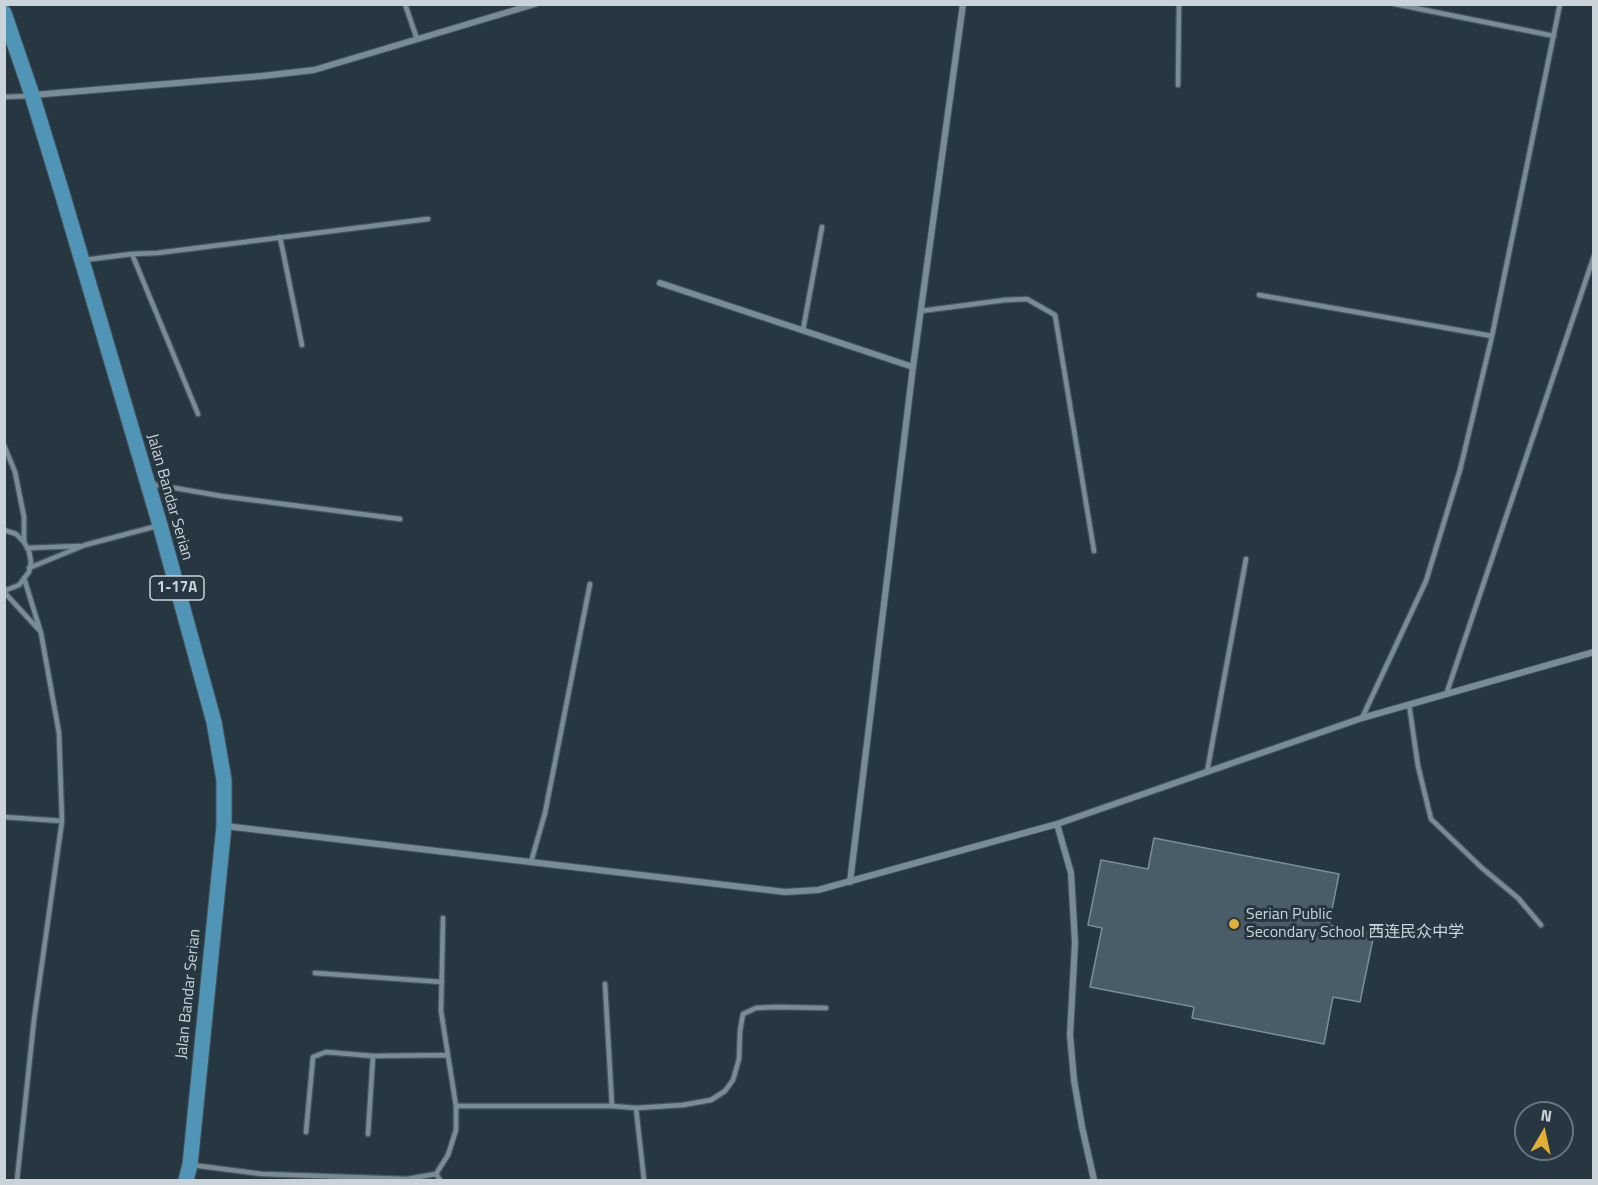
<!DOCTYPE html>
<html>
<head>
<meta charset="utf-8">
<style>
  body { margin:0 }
  #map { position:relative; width:1598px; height:1185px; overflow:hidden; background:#263741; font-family:"Titillium Web",sans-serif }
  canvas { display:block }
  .frame { position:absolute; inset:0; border:6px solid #c9d3d9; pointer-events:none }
  .north { position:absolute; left:1514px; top:1101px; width:60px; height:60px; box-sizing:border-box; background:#263741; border:2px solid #67757e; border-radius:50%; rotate:9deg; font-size:16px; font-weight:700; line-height:24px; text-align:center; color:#c9d3d9 }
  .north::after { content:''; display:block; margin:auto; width:21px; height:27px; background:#e2af34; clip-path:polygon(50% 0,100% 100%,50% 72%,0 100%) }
</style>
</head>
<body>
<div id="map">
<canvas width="1598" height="1185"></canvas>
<div class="frame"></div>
<div class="north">N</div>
</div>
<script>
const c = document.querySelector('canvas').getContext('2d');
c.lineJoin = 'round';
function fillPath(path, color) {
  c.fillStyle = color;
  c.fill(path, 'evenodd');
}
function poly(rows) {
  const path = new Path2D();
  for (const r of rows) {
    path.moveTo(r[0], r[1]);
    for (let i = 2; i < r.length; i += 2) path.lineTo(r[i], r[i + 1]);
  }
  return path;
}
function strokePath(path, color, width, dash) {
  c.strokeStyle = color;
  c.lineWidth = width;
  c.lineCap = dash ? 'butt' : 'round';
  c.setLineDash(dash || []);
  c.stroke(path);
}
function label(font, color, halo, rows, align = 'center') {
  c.font = font + ' "Titillium Web","Noto Sans SC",sans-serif';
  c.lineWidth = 6;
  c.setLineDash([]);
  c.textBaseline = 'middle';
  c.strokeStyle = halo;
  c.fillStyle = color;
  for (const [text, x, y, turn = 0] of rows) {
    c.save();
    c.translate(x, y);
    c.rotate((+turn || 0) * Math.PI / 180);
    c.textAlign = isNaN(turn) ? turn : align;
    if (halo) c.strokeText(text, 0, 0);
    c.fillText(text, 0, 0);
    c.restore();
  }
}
const building = poly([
  [1154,838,1339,874,1329,925,1374,934,1360,1002,1333,997,1324,1044,1192,1018,1194,1007,1090,987,1102,928,1088,925,1101,860,1148,869,1154,838]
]);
const lane = poly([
  [405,4,417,39],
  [1395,4,1554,36],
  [1178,85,1179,4],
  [4,97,29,96],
  [280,237,302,345],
  [132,254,198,414],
  [84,260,132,254,157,253,428,219],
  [1259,295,1492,336],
  [921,311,1005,300,1027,299,1055,315,1094,551],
  [803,330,822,227],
  [4,445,15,472,24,517,24,542],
  [152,484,221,496,400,519],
  [4,530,16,534,24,542,29,551,31,562,29,572,19,585,4,591],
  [27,548,80,546],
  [29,568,85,545,157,526],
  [4,592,40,631],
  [1447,692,1594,256],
  [1409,704,1418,766,1431,819,1482,868,1518,898,1541,925],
  [1362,718,1426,581,1460,470,1492,336,1560,4],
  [1207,772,1246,559],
  [4,817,62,821],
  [531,862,545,813,590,584],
  [315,973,442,982],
  [605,984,612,1106],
  [456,1106,612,1106,636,1108,683,1105,711,1100,725,1091,733,1080,739,1059,740,1031,743,1014,756,1008,777,1007,826,1008],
  [636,1108,644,1180],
  [306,1132,313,1057,326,1052,373,1056],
  [368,1134,373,1056,448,1055],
  [192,1165,262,1174,407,1179,436,1174,440,1180],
  [436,1174,448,1155,456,1130,456,1106,441,1011,443,918],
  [17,1180,34,1020,62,821,59,733,41,633,24,578]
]);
const street = poly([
  [33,95,262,76,314,70,535,4],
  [660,283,913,367],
  [1057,824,1071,873,1075,943,1070,1035,1074,1080,1082,1127,1094,1180],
  [225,826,785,892,818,890,1057,824,1362,718,1594,652],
  [850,882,913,367,963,4]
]);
const primary = poly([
  [4,13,32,95,62,193,160,525,214,722,224,780,224,826,190,1165,186,1180]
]);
const markers = [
  [1234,924,6,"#e2af34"]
];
const shields = [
  [177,588,54]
];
const shieldNames = [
  ["1-17A",177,588]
];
const streetNames = [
  ["Jalan Bandar Serian",169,497,74],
  ["Jalan Bandar Serian",189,994,-84]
];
const poiNames = [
  ["Serian Public",1246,915],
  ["Secondary School 西连民众中学",1246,933]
];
fillPath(building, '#4a5c67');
strokePath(building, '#7a8d98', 1.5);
strokePath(lane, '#46545c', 7);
strokePath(street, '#46545c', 8);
strokePath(primary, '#46545c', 17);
strokePath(lane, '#788b96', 4.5);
strokePath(street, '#788b96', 6);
strokePath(primary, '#5094b6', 15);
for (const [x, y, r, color] of markers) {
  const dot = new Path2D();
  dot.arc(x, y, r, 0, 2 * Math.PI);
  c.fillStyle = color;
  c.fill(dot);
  strokePath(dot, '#263741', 2);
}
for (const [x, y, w] of shields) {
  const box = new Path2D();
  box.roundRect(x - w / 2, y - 12, w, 24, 4.5);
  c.fillStyle = '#263741';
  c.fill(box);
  strokePath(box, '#c9d3d9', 1.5);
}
label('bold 15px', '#c9d3d9', null, shieldNames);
label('16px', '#c9d3d9', '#263741', streetNames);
label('16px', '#c9d3d9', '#263741', poiNames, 'left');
</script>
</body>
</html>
